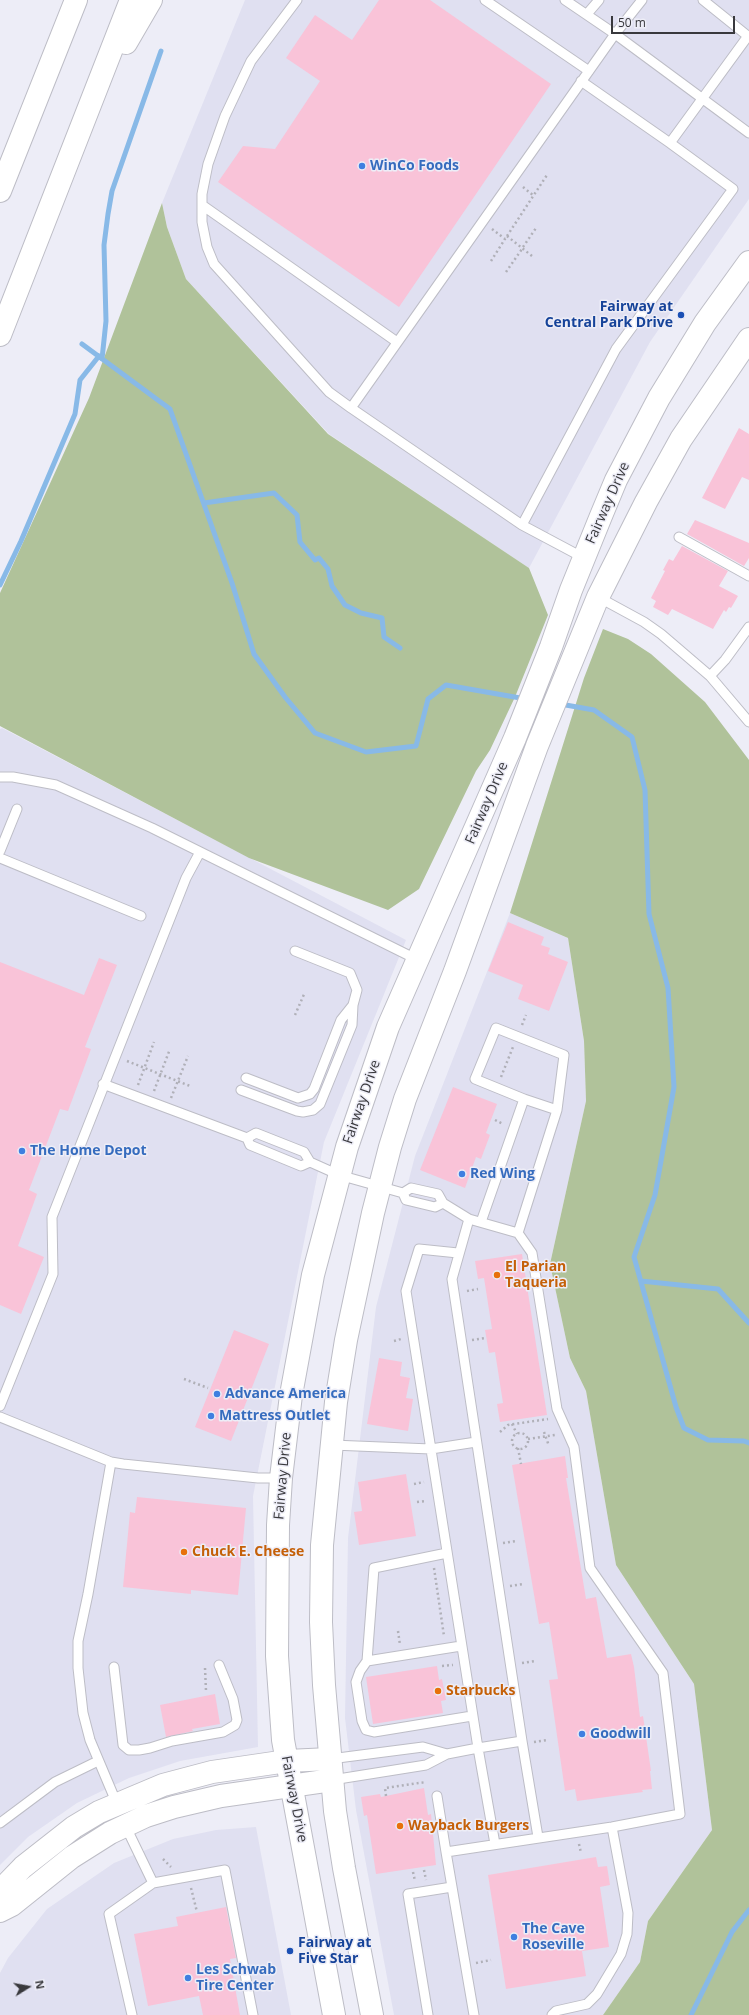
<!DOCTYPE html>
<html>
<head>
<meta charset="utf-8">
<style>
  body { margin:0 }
  #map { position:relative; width:749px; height:2015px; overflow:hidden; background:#ededf7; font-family:"Open Sans",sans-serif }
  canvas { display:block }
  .north { position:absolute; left:8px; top:1967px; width:40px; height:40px; -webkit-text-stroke:3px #ededf7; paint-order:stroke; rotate:79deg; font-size:11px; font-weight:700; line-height:16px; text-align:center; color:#39393d }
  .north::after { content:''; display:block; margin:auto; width:14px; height:18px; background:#39393d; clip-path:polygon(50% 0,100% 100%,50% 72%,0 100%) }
  .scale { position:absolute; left:611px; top:16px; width:124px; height:18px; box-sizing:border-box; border:2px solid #39393d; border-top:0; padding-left:5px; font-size:12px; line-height:14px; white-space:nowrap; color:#39393d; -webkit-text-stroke:3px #ededf7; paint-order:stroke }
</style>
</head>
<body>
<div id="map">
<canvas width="749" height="2015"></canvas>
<div class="north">N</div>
<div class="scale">50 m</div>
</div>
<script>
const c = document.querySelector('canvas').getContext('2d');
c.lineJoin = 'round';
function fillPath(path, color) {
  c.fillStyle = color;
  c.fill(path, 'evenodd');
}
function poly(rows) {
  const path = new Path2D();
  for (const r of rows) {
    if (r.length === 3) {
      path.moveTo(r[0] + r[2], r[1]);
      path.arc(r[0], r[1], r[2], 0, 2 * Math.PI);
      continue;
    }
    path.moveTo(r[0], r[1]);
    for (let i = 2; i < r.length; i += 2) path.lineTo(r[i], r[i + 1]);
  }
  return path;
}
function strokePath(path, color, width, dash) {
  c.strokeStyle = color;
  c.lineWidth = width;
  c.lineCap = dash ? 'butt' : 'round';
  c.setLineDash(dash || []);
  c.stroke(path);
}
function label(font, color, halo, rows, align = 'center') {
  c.font = font + ' "Open Sans",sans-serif';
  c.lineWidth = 3;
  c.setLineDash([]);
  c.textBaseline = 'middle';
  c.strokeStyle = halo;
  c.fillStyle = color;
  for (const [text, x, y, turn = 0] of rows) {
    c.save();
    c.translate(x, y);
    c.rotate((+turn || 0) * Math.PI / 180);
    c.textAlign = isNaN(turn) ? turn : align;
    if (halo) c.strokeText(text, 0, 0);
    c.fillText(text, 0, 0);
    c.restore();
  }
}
const built = poly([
  [245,0,749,0,749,199,650,342,529,568,329,434,186,279,167,227,162,203],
  [2,728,406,940,324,1142,253,1496,258,1747,180,1761,129,1778,77,1803,28,1837,0,1865,0,729],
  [510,913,568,938,584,1041,586,1101,550,1264,570,1358,586,1391,616,1565,694,1684,712,1830,648,1921,640,1962,603,2015,394,2015,356,1810,345,1718,348,1538,376,1307,415,1156],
  [256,1827,291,2015,0,2015,0,1973,8,1958,47,1909,114,1863,173,1839,216,1830]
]);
const green = poly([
  [162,203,167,227,186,279,328,434,529,568,548,615,515,697,490,750,476,771,419,889,388,910,249,858,0,726,0,593,89,398],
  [603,629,628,639,651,654,705,702,749,760,749,2015,603,2015,640,1962,648,1921,712,1830,694,1684,616,1565,586,1391,570,1358,550,1264,586,1101,584,1041,568,938,510,913,584,678]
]);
const stream = poly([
  [82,344,170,409,232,583,254,654,285,697,315,733,366,752,416,746,428,699,446,685,526,699],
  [102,359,106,321,104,245,108,214,112,191,161,51],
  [204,503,274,493,297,515,300,542,315,560,319,558,328,569,332,586,345,605,361,613,382,618,384,637,400,648],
  [0,585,21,541,75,414,80,380,99,356],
  [560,704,594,710,632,737,645,790,649,914,668,988,674,1087,655,1195,634,1257,676,1407,684,1428,708,1440,744,1441,749,1443],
  [641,1281,718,1289,749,1323],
  [691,2015,732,1932,749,1910]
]);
const building = poly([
  [379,0,430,0,551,84,399,307,218,182,243,146,275,149,320,81,286,58,315,15,352,40],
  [739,428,749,434,749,480,742,477,725,509,702,498],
  [695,520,749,543,749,558,744,566,687,534],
  [682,546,728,571,719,586,738,596,731,608,729,607,726,612,724,610,713,629,672,609,668,615,653,607,656,601,651,598,665,571,663,570,669,559,673,561],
  [508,922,544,937,541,945,550,948,548,954,568,962,549,1011,518,999,523,985,488,971],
  [99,958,117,965,85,1047,91,1049,68,1111,60,1109,29,1190,37,1194,18,1246,44,1257,21,1314,0,1305,0,962,84,995],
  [453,1087,497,1104,486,1133,490,1135,481,1159,476,1157,465,1188,420,1170],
  [522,1254,547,1415,500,1422,497,1404,503,1403,495,1352,489,1353,485,1330,492,1329,484,1278,478,1279,475,1261],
  [234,1330,269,1344,231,1441,195,1427],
  [379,1358,402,1362,400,1376,410,1378,406,1398,413,1399,408,1431,367,1424],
  [565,1456,568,1478,566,1478,586,1599,596,1597,607,1658,631,1654,634,1667,640,1717,643,1716,651,1771,650,1771,652,1789,642,1790,643,1792,577,1801,575,1789,565,1791,549,1680,558,1679,549,1622,539,1624,512,1465],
  [406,1474,416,1536,359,1545,354,1512,362,1511,358,1482],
  [137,1497,246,1508,238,1595,191,1590,191,1594,123,1587,130,1512,135,1513],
  [437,1666,439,1680,442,1679,446,1700,441,1701,443,1713,373,1724,366,1677],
  [215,1694,220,1724,192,1729,193,1731,166,1737,160,1705],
  [424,1788,428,1815,431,1814,436,1865,376,1874,367,1815,364,1816,361,1797,380,1794,381,1797],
  [596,1857,598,1867,607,1866,610,1885,600,1887,609,1947,582,1951,586,1976,506,1989,488,1875],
  [226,1907,236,1958,230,1959,240,2015,203,2015,199,1996,148,2006,134,1934,178,1926,176,1917]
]);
const path = poly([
  [523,187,534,196],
  [492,229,505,239,507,236,532,256],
  [507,236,547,175],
  [523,247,536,228],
  [491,261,505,239],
  [506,272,522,249],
  [295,1015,305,992],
  [522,1025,526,1015],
  [127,1061,190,1086],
  [501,1077,513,1047],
  [138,1085,154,1042],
  [154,1091,170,1049],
  [171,1098,188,1056],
  [495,1120,503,1124],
  [467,1291,478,1289],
  [472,1340,486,1338],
  [394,1341,401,1339],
  [184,1379,208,1388],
  [512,1424,517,1434],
  [500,1432,508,1425,548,1419],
  [544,1432,549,1446],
  [520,1441,8],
  [528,1439,555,1435],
  [518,1448,521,1464],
  [414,1484,424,1482],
  [417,1502,426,1501],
  [503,1543,517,1541],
  [434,1568,444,1636],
  [510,1586,523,1584],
  [398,1631,400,1645],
  [522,1663,535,1661],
  [442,1666,453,1665],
  [205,1668,206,1691],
  [534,1742,547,1740],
  [386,1796,385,1788,426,1782],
  [579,1844,581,1853],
  [163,1859,171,1867],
  [424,1870,426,1880],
  [413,1872,415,1881],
  [191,1888,197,1912],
  [476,1963,491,1960]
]);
const service = poly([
  [297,0,251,61,225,116,208,164,202,194,202,222,207,247,214,264,329,392,351,408,615,34,642,0],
  [485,0,589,71],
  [565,0,615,34,749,133],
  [703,0,749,37],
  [587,14,599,0],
  [581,81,670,143],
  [202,205,397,342],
  [351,408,522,525,584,558],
  [522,525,616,349,733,189,670,143,748,36],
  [679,537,749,576],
  [598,597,644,622,661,634,710,676,749,722],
  [710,676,725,660,749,627],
  [0,777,13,777,56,785,152,828,418,960],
  [0,851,17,809],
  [0,858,141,916],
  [246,1078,298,1098,310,1094,314,1089,341,1020,353,1005],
  [103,1084,247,1138,250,1145,301,1166,310,1162],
  [241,1090,297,1111,303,1112,313,1110,320,1104,352,1025,353,1005,357,990,350,973,295,951],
  [247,1138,256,1133,304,1152,310,1162,339,1175,403,1193,411,1188,438,1194,443,1203,469,1219,518,1233,532,1253,557,1409,574,1447,590,1568,663,1673,680,1814,612,1827,446,1852,437,1796],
  [403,1193,406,1200,435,1207,443,1203],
  [469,1219,452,1279,522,1741],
  [481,1222,524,1099,475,1079,496,1028,564,1055,557,1110,524,1099],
  [518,1233,557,1110],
  [458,1253,419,1249,406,1291,478,1748,522,1741,538,1837],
  [0,1406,53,1274,52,1217,186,878,200,852],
  [0,1417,111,1462,123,1464,258,1478,281,1478],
  [332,1445,431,1449,476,1442],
  [111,1462,88,1594,78,1641,78,1668,83,1713,90,1740,117,1804],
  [447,1553,374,1568,367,1661,360,1671,356,1682,362,1721,366,1730,374,1732,472,1716],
  [367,1661,461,1646],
  [114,1667,123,1745,129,1750,139,1750,150,1748,172,1741,223,1732,235,1725,237,1720,233,1699,219,1665],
  [330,1759,423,1747,447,1754],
  [332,1780,426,1765,447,1754,478,1748,495,1844],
  [0,1823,55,1782,98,1761],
  [125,1825,153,1883,225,1870,253,2015],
  [446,1852,474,2015],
  [132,2015,109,1914,153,1883],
  [428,2015,408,1894,452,1887],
  [552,2015,556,2011,587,2004,597,1994,621,1954,627,1934,628,1913,612,1827]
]);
const tertiary = poly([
  [0,1891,23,1867,74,1827,99,1812,163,1785,212,1772,287,1761,330,1759],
  [0,1911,12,1905,72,1857,110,1833,146,1816,174,1807,221,1796,332,1780]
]);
const secondary = poly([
  [334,2015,283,1740,277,1656,278,1525,281,1478,291,1395,313,1275,347,1147,388,1027,515,738,551,647,571,590,601,516,616,480,659,398,705,323,749,262],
  [372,2015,344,1868,335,1811,324,1685,321,1622,322,1545,336,1402,346,1340,373,1213,390,1147,405,1099,455,971,537,746,598,597,646,502,681,439,749,339]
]);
const motorway = poly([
  [126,43,151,0],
  [0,191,76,0],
  [0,335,131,0]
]);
const markers = [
  [362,166,4,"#3f7fe0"],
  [681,315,4,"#1a4fb4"],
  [22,1151,4,"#3f7fe0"],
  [462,1174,4,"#3f7fe0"],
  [497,1275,4,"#e8710a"],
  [217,1394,4,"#3f7fe0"],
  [211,1416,4,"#3f7fe0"],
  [184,1552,4,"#e8710a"],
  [438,1691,4,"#e8710a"],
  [582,1734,4,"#3f7fe0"],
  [400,1826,4,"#e8710a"],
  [514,1937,4,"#3f7fe0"],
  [290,1951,4,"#1a4fb4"],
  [188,1978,4,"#3f7fe0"]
];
const shopNames = [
  ["WinCo Foods",370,166],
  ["The Home Depot",30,1151],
  ["Red Wing",470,1174],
  ["Advance America",225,1394],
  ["Mattress Outlet",219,1416],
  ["Goodwill",590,1734],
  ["The Cave",522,1929],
  ["Roseville",522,1945],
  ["Les Schwab",196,1970],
  ["Tire Center",196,1986]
];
const transitNames = [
  ["Fairway at",673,307],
  ["Central Park Drive",673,323],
  ["Fairway at",298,1943,"left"],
  ["Five Star",298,1959,"left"]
];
const streetNames = [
  ["Fairway Drive",608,503,-66],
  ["Fairway Drive",487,803,-67],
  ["Fairway Drive",362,1102,-71],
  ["Fairway Drive",283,1476,-85],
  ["Fairway Drive",294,1799,79]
];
const foodNames = [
  ["El Parian",505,1267],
  ["Taqueria",505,1283],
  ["Chuck E. Cheese",192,1552],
  ["Starbucks",446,1691],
  ["Wayback Burgers",408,1826]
];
fillPath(built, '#e0e0f1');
fillPath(green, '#b0c29a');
strokePath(stream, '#88b9e7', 5);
fillPath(building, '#f9c3d8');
strokePath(service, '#bdbdc6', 11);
strokePath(tertiary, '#bdbdc6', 24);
strokePath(secondary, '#bdbdc6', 24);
strokePath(motorway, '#bdbdc6', 24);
strokePath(path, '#b0b0b8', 2.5, [2, 3]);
strokePath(service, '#fff', 9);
strokePath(tertiary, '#fff', 22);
strokePath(secondary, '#fff', 22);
strokePath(motorway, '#fff', 22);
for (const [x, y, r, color] of markers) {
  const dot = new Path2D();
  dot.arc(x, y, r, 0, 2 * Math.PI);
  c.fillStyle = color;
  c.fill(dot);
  strokePath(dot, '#ededf7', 1.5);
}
label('bold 14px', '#366cbe', '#ededf7', shopNames, 'left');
label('bold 14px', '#164399', '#ededf7', transitNames, 'right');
label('14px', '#39393d', '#ededf7', streetNames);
label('bold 14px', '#c56008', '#ededf7', foodNames, 'left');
</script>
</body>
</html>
